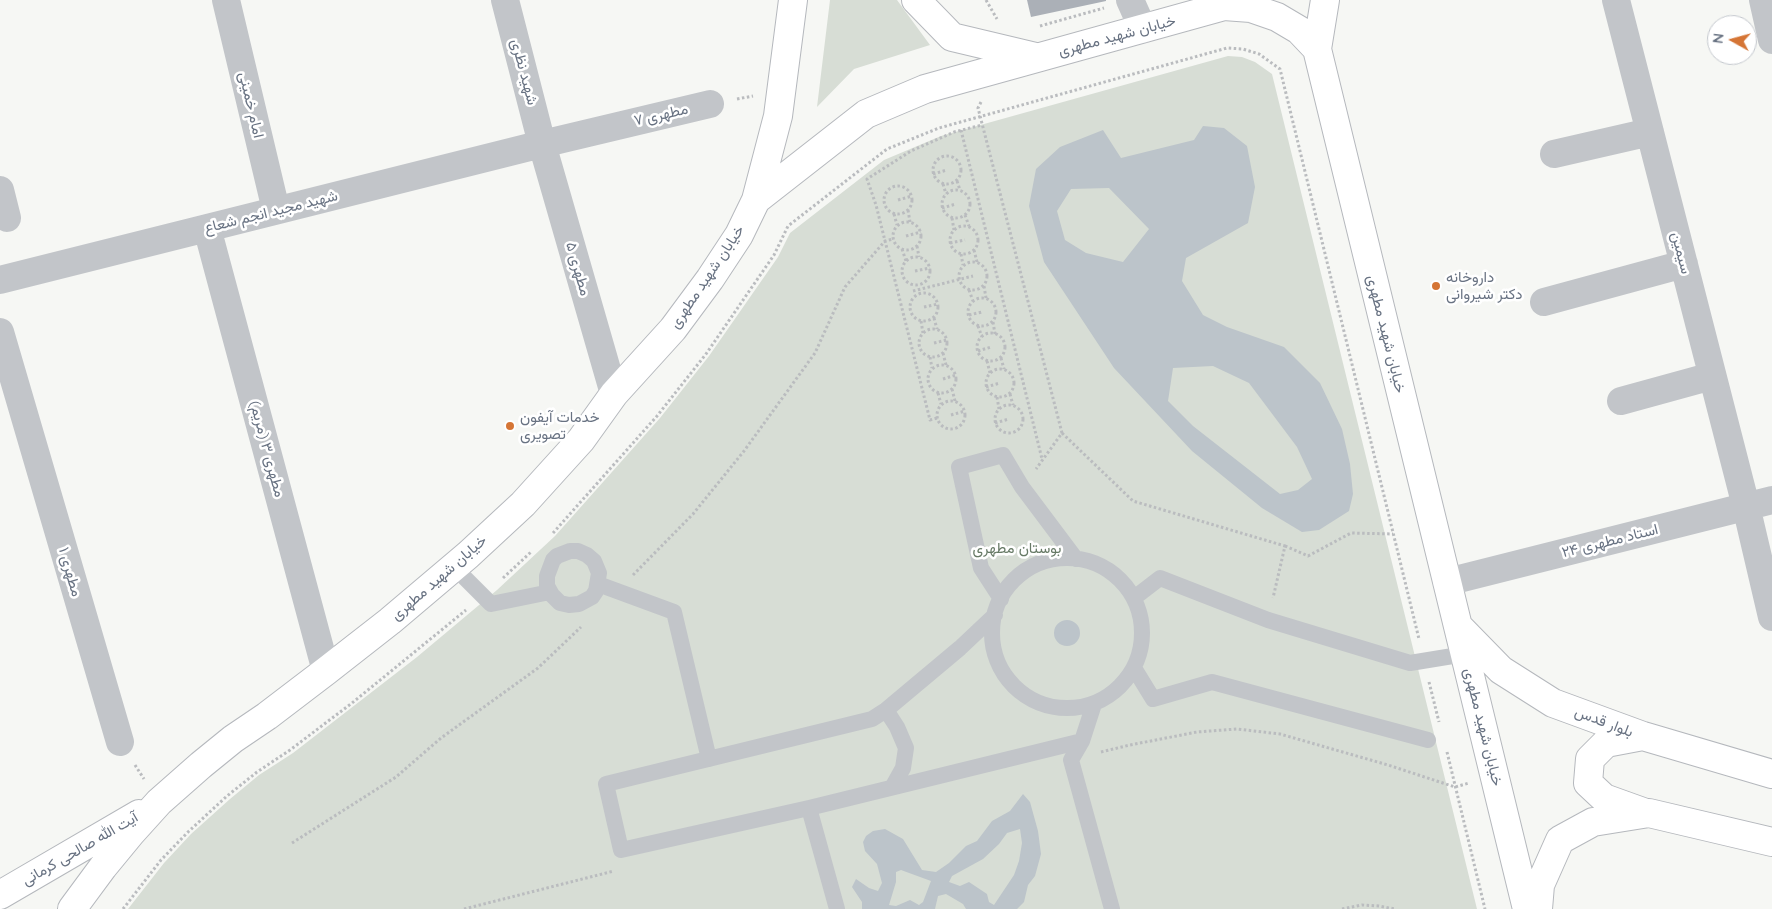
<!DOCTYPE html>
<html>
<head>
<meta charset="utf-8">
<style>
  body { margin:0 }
  #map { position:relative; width:1772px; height:909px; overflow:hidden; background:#f6f7f4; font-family:Quicksand,sans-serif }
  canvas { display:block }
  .north { position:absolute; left:1707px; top:15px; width:50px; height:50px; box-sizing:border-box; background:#fff; border:1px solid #c3c7cd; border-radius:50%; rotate:277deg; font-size:14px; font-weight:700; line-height:20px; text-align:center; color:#687282 }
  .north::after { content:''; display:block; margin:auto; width:18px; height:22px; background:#d57535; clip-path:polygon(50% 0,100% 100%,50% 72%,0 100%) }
</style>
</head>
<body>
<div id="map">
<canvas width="1772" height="909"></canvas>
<div class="north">N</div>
</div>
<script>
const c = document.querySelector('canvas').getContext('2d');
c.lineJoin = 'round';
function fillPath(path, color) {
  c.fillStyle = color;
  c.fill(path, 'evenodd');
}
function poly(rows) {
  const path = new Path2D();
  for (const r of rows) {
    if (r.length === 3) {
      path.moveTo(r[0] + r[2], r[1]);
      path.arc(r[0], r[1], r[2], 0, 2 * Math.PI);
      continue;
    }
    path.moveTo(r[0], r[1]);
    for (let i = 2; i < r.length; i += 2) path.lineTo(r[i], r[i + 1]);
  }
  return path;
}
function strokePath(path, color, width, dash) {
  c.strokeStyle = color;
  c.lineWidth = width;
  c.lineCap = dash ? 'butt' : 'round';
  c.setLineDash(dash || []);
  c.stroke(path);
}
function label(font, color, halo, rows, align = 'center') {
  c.font = font + ' Quicksand,Vazirmatn,sans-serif';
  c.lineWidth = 5;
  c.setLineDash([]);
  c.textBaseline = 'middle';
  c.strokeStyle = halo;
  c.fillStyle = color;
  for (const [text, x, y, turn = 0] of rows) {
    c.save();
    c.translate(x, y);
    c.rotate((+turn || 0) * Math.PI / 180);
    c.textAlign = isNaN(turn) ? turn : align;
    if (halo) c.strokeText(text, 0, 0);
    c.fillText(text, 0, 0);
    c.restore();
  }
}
const green = poly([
  [830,0,897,0,930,45,854,69,817,107],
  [1228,56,1242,57,1255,62,1272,74,1477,909,128,909,164,863,191,834,230,799,259,775,293,753,417,657,497,590,555,536,660,418,709,356,778,257,790,233,884,160,941,136]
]);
const water = poly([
  [1203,126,1224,128,1247,146,1255,187,1248,223,1186,258,1182,281,1203,315,1227,327,1284,347,1320,383,1342,429,1350,464,1353,494,1349,511,1319,530,1302,532,1262,508,1192,451,1114,368,1044,262,1029,206,1036,169,1060,147,1103,130,1121,158,1194,140],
  [1109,188,1149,229,1123,262,1086,253,1065,240,1057,211,1071,189],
  [1213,366,1249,383,1297,447,1312,479,1298,490,1280,494,1193,426,1168,401,1173,368],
  [1067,633,13],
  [1023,794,1030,802,1038,831,1041,854,1035,876,1028,885,1024,902,1017,909,966,909,963,904,946,894,938,896,935,909,862,909,862,902,852,887,856,879,869,888,878,891,882,883,877,864,865,851,863,842,866,836,873,831,885,829,903,839,922,870,936,872,949,863,966,846,977,841,992,821,1010,811],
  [1020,829,1022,843,1019,861,1014,875,994,905,989,902,987,894,969,882,960,886,949,882,952,876,983,859,999,844,1007,833],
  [901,870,931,881,923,902,919,905,910,900,896,906,889,905,896,882,896,872]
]);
const building = poly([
  [1027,0,1106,0,1106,1,1031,17]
]);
const path = poly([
  [986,0,997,19],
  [1040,26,1104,8],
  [737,99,753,96],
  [981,102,978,108,1062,433,1036,469],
  [961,130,1042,459],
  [947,170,14],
  [933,174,947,170],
  [957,181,960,190],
  [943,184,946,194],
  [898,200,14],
  [956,204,14],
  [898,200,912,196],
  [942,208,956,204],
  [908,210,910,222],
  [894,214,897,225],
  [965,215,969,226],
  [952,218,954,230],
  [907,236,14],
  [964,240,14],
  [906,236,921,232],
  [950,243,965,240],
  [917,246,919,257],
  [902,249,906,261],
  [974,250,977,262],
  [961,254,963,265],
  [916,271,14],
  [973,276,14],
  [915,271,930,268],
  [984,286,986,298],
  [969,290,973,301],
  [913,291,973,276],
  [924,307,14],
  [982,312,14],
  [924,307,938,304],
  [969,315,982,312],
  [934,318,937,329],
  [921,321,923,333],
  [993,322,995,334],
  [978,326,982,337],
  [933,343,14],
  [991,347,14],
  [934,343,947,340],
  [978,351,991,347],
  [943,353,946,365],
  [930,357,932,368],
  [1001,358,1004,369],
  [987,361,990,373],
  [942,379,14],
  [1000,383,14],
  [943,379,956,375],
  [986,387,1000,383],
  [952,389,955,401],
  [938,393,941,404],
  [1010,394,1013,405],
  [997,397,999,409],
  [951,415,14],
  [1009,419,14],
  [951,415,965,411],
  [937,418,930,420,876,205,867,179,911,151,954,132,982,125],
  [995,423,1009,419],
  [1062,433,1133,501,1285,546,1273,598],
  [553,533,657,416,706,354,774,255,788,226,887,149,939,128,1227,48,1243,49,1259,54,1280,69,1419,639],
  [1285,546,1308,556,1351,533,1393,534],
  [633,575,693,514,744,451,815,353,845,287,885,241,893,239],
  [503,578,531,552],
  [1429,682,1439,722],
  [1101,752,1130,745,1197,732,1237,729,1280,734,1388,765,1455,787,1469,783],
  [1447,752,1485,909],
  [135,765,144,779],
  [292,843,396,777,441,738,538,668,581,627],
  [123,909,161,860,188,832,227,796,257,772,290,750,352,703,466,610],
  [464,909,614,871],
  [1342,909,1362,905,1379,906,1395,909]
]);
const lane = poly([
  [570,551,578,551,587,555,594,561,599,573,596,591,592,597,579,604,569,605,560,603,552,595,547,586,547,576,553,560,557,556,570,551],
  [1067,633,75],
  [454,567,491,604,550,592],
  [598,584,674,612,709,759],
  [1134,598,1160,578,1268,620,1410,663,1465,654],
  [1001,599,981,568,959,467,1003,455,1022,487,1076,559],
  [995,615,960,648,886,710,872,719,606,784,621,850,809,808,1082,741],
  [1134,668,1153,699,1212,682,1428,740],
  [1094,704,1082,741,1071,760,1112,909],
  [886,710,897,727,906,748,903,768,893,786],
  [809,808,837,909]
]);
const street = poly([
  [226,0,276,210],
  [505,0,542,144,614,394],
  [1130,0,1143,29],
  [1616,0,1746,506,1772,617],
  [1763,0,1772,40],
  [1554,154,1650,132],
  [0,190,7,218],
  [207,228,326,671],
  [0,280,542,144,710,104],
  [1544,302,1684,264],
  [0,332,120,742],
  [1621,401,1712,376],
  [1447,582,1772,500]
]);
const secondary = poly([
  [916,0,952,37,1036,57],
  [1317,49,1325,0],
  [756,200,778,116,793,0],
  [1458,626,1501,670,1553,703,1643,736,1772,774],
  [1643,736,1606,743,1590,759,1588,783,1604,798,1643,812],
  [0,895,139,814],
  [72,909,103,867,131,833,159,802,201,765,233,739,267,716,326,671,390,621,468,555,523,504,581,440,614,394,673,329,710,279,739,235,756,200,866,114,925,89,1224,6,1251,8,1277,17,1299,30,1317,49,1527,909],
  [1538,909,1540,885,1560,840,1593,822,1649,813,1772,842]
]);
const markers = [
  [1436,286,5,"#d57535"],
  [510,426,5,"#d57535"]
];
const streetNames = [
  ["خیابان شهید مطهری",1117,36,-15],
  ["شهید نظری",524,72,75],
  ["امام خمینی",251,105,77],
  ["مطهری ۷",661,115,-13],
  ["شهید مجید انجم شعاع",271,212,-14],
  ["سیمین",1681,253,76],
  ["مطهری ۵",578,269,74],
  ["خیابان شهید مطهری",707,277,-56],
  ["خیابان شهید مطهری",1386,334,76],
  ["مطهری ۳ (مریم)",267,449,75],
  ["استاد مطهری ۲۴",1610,541,-14],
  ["مطهری ۱",70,572,74],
  ["خیابان شهید مطهری",439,578,-41],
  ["بلوار قدس",1604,722,21],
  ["خیابان شهید مطهری",1483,727,76],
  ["آیت الله صالحی کرمانی",80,849,-30]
];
const poiNames = [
  ["داروخانه",1446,277],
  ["دکتر شیروانی",1446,294],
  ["خدمات آیفون",520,417],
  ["تصویری",520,434]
];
const parkNames = [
  ["بوستان مطهری",1017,548]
];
fillPath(green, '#d7ddd5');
fillPath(water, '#bcc4ca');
fillPath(building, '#abb0b7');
strokePath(secondary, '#b5b8bd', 30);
strokePath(path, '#babcbf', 3, [2.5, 2.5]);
strokePath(lane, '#c2c5c9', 16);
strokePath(street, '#c2c5c9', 28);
strokePath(secondary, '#fff', 28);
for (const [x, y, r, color] of markers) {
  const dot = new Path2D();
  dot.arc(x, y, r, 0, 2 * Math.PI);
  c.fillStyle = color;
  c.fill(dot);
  strokePath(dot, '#fff', 2);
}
label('15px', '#687282', '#fff', streetNames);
label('15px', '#687282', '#fff', poiNames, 'left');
label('15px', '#677a66', '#fff', parkNames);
</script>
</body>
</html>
